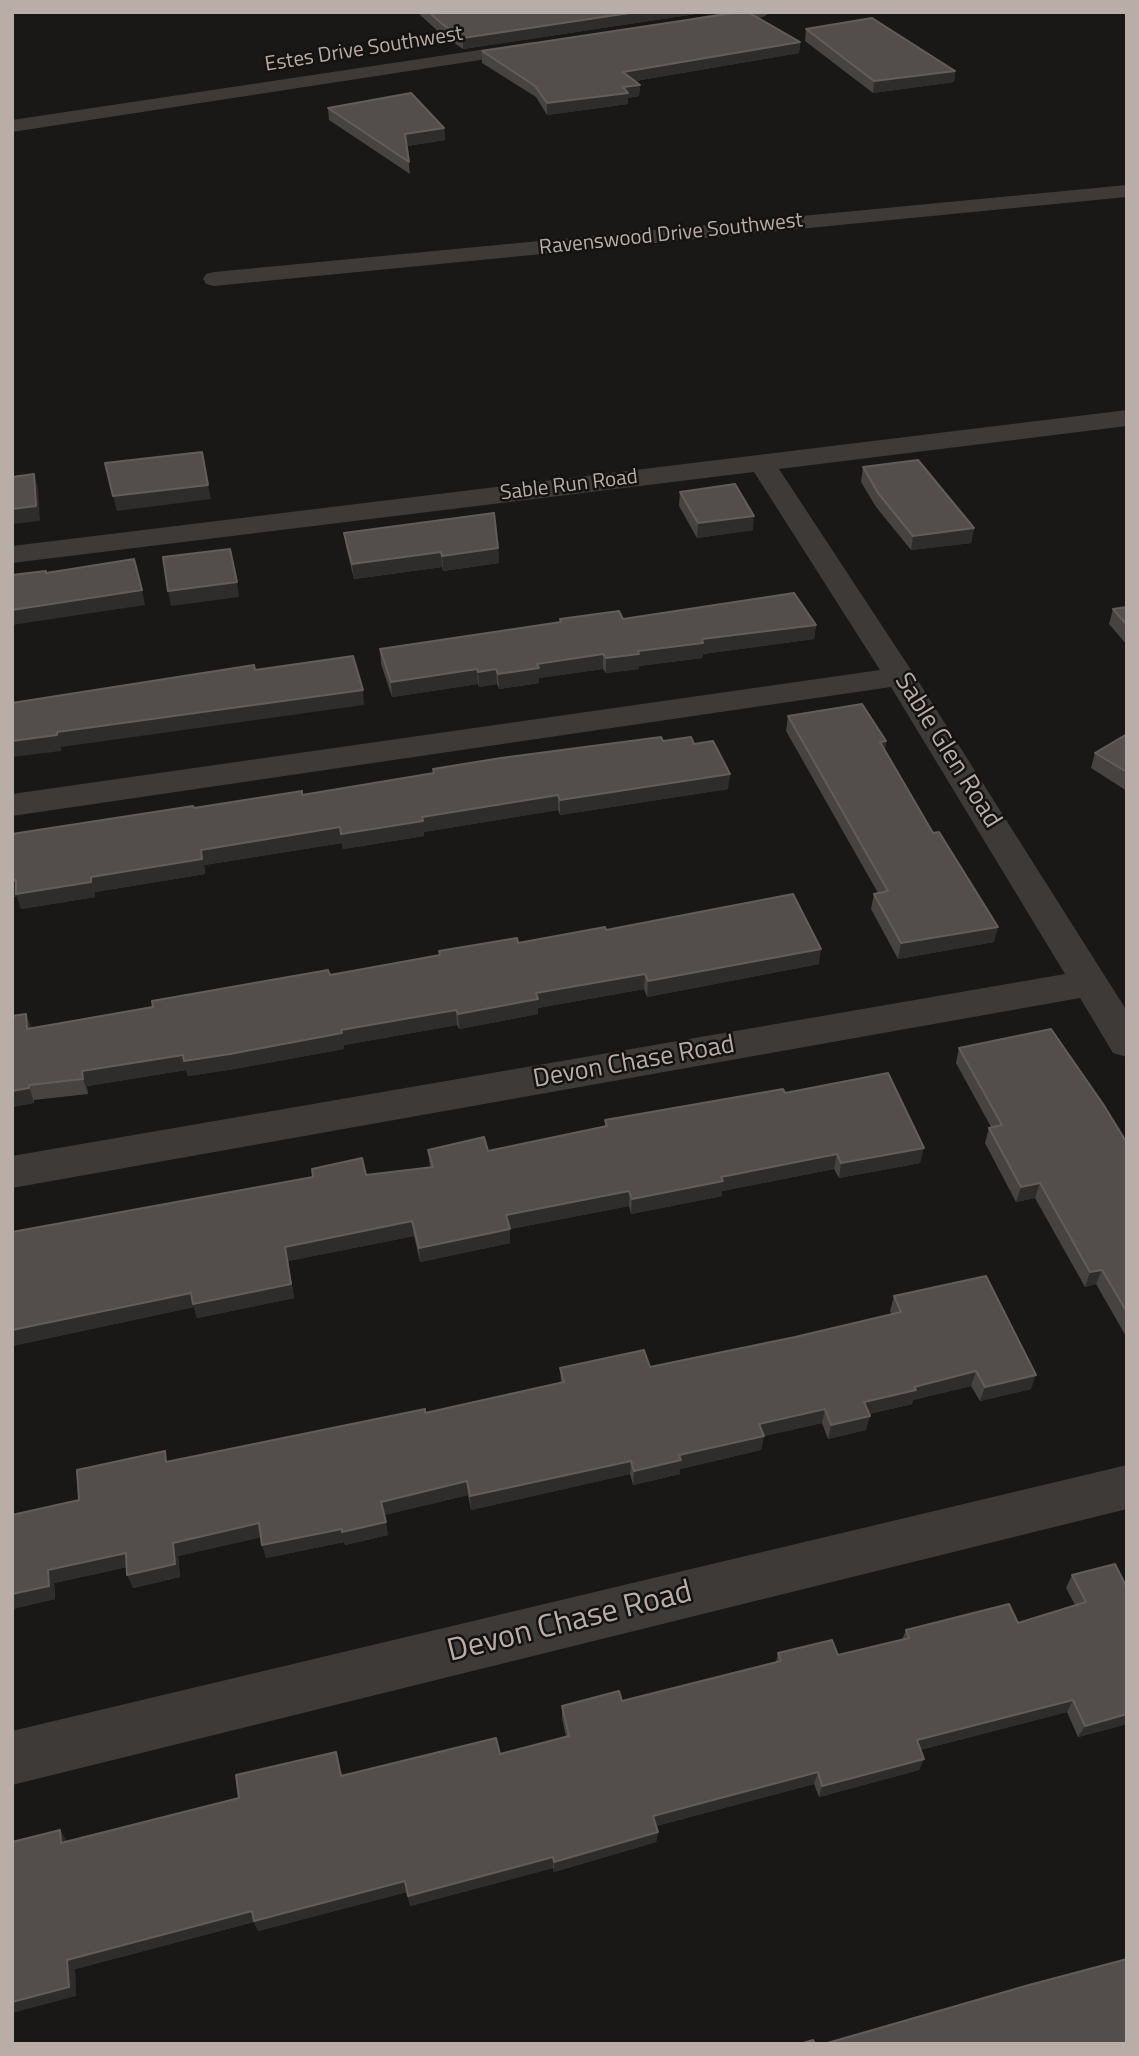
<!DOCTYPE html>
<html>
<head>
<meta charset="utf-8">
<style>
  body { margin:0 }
  #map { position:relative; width:1139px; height:2056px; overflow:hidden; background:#191817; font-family:"Titillium Web",sans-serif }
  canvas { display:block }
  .frame { position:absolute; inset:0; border:14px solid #b9ada8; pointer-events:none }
</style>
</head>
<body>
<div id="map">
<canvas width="1139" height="2056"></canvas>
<div class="frame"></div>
</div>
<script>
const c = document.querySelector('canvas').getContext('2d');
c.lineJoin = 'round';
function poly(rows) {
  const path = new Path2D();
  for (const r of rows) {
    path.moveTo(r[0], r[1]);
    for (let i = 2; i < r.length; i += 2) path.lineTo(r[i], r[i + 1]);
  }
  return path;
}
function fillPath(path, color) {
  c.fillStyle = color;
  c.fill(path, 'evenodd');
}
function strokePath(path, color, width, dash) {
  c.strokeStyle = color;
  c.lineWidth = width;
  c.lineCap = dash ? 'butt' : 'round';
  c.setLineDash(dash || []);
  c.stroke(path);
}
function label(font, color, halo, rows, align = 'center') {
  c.font = font + ' "Titillium Web",sans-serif';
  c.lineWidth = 5;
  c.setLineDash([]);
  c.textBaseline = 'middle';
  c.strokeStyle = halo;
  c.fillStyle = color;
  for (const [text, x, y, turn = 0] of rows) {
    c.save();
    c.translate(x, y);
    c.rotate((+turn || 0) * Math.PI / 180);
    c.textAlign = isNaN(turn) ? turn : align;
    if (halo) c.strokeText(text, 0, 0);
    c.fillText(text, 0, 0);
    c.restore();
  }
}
const minor = poly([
  [729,12,771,12,763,17,699,27,691,22,693,18,729,12],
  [533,42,542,47,539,51,12,132,12,120,533,42],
  [1127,185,1127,197,214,286,206,284,203,279,206,274,214,272,1127,185],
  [1127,410,1127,426,779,469,915,676,1127,1011,1127,1057,1113,1053,1080,998,12,1188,12,1156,1065,974,891,687,12,816,12,794,880,670,754,472,12,563,12,546,1127,410],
  [1127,1465,1127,1509,12,1785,12,1731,1127,1465]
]);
const wall = poly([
  [417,12,709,12,463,49,442,35],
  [806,29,955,71,954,82,873,93,805,41],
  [800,42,799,53,635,81,640,85,639,96,628,98,628,104,547,115,536,97,482,63,482,51],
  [328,108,444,128,445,140,407,146,410,174,329,120],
  [863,467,974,528,971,543,911,550,876,507,861,482],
  [680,492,753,530,697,538,679,506],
  [344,533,498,548,499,563,443,571,442,567,354,579,346,547],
  [1127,607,1127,645,1109,624,1113,609],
  [560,619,623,619,816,625,814,639,703,654,702,658,639,666,639,669,606,673,603,669,539,678,539,683,499,689,497,684,479,687,478,684,392,697,381,664,380,649,560,623],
  [788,716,886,741,885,750,994,942,898,959,871,909,874,894,878,893,786,731],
  [1127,734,1127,791,1091,768,1095,753],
  [663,741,694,744,728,789,560,815,558,810,424,832,424,836,343,849,342,843,204,865,205,874,95,892,95,897,21,909,17,896,12,897,12,834,194,808,302,795,433,774,433,769],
  [606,930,819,964,647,997,644,989,538,1008,538,1014,459,1029,457,1025,344,1045,344,1049,234,1069,188,1076,186,1070,87,1086,88,1094,34,1100,34,1103,12,1107,12,1016,26,1014,31,1028,439,955,439,951,518,943],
  [959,1048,1127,1143,1127,1338,1096,1284,1085,1287,1035,1198,1016,1202,985,1143,989,1128,991,1127,956,1063],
  [785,1093,920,1163,839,1178,834,1169,722,1191,722,1196,631,1214,629,1206,510,1229,510,1243,420,1262,414,1236,288,1261,294,1298,197,1318,194,1307,12,1346,12,1232,366,1175,430,1167,428,1150,488,1151,605,1126,605,1120],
  [894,1296,1031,1389,980,1401,971,1386,913,1400,912,1404,869,1414,866,1430,828,1439,822,1423,764,1436,761,1450,680,1469,680,1474,633,1485,630,1474,471,1510,468,1495,384,1515,388,1535,345,1545,344,1542,266,1558,261,1537,178,1556,180,1577,133,1588,127,1567,54,1583,55,1599,12,1609,12,1515,79,1500,169,1461,425,1413,561,1383,560,1368,650,1367,795,1337,892,1314,890,1311],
  [1072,1575,1127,1588,1127,1724,1078,1737,1067,1712,920,1750,924,1759,919,1770,819,1797,814,1784,656,1826,658,1832,656,1842,554,1872,553,1868,410,1906,407,1892,258,1931,254,1922,75,1969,76,1996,67,1842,239,1798,336,1752,341,1775,500,1754,566,1737,562,1718,562,1706,622,1701,776,1662,778,1653,838,1655,902,1640,906,1630,1018,1623,1075,1605,1066,1588]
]);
const shadedWall = poly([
  [636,12,709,12,463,49,463,38],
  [800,42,799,53,623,83,623,72],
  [955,71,954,82,873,93,874,81],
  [640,85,639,96,628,98,628,104,547,115,547,103,623,87],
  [444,128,445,140,406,146,405,134],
  [34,474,38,488,40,521,12,524,12,509],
  [208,485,211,499,117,511,113,496],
  [754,516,753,530,697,538,698,523],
  [974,528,971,543,911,550,913,536],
  [498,548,499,563,443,571,442,556],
  [441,552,442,567,354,579,352,564],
  [237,582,239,597,171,606,168,591],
  [142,590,145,605,12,625,12,610],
  [816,625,814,639,703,654,702,658,639,666,639,669,606,673,606,658,702,639],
  [603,654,603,669,539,678,539,683,499,689,498,674,537,664],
  [477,669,478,684,392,697,391,682],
  [496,669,497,684,479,687,478,672],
  [363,690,364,705,61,747,61,751,12,757,12,741,57,732],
  [886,741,884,756,880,742],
  [730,774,728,789,560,815,560,800],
  [558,795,558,810,424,832,424,836,343,849,341,834,422,817],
  [340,827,342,843,204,865,205,874,95,892,95,897,21,909,17,896,12,897,12,881,91,877,201,850],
  [998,927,994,942,898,959,901,943],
  [821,949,819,964,647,997,648,981],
  [645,974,644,989,538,1008,538,1014,459,1029,458,1014,536,993],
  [456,1010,457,1025,344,1045,344,1049,234,1069,188,1076,186,1070,87,1086,88,1094,83,1079,82,1071,341,1030],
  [26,1014,31,1029,27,1029],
  [29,1085,34,1103,12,1107,12,1091],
  [924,1148,920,1163,839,1178,841,1163],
  [837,1154,834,1169,722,1191,722,1196,631,1214,632,1199,721,1177],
  [1040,1183,1035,1198,1016,1202,1021,1187],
  [629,1191,629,1206,510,1229,510,1243,420,1262,419,1248,506,1215],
  [412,1221,414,1236,288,1261,294,1298,197,1318,194,1307,12,1346,12,1330,285,1247],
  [1102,1270,1096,1284,1085,1287,1090,1272],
  [976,1371,971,1386,913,1400,912,1404,860,1416,864,1402,914,1387],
  [1036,1375,1031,1389,980,1401,985,1387],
  [825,1409,822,1423,764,1436,761,1450,680,1469,680,1474,633,1485,634,1471,679,1455,759,1424],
  [870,1416,866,1430,828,1439,831,1425],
  [631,1461,630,1474,471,1510,470,1496],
  [467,1481,468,1495,384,1515,381,1502],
  [386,1522,388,1535,345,1545,344,1542,266,1558,262,1545,342,1529],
  [259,1523,263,1537,178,1556,180,1577,133,1588,127,1575,173,1543],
  [126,1553,131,1566,54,1583,55,1599,12,1609,12,1594,48,1570],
  [1073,1700,1067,1712,912,1752,917,1740],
  [1127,1714,1127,1724,1078,1737,1085,1726],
  [924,1759,919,1770,819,1797,822,1786],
  [818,1772,814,1784,652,1827,653,1816],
  [60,1830,67,1841,68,1854,61,1843],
  [658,1832,656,1842,554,1872,554,1862],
  [553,1857,553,1868,410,1906,408,1896],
  [405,1881,407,1892,258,1931,254,1922,75,1969,76,1996,12,2013,12,2002,67,1960,252,1911]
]);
const building = poly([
  [429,12,636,12,463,38,442,24,429,12],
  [740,12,748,12,800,42,623,72,640,85,623,87,628,93,547,103,535,86,482,51,740,12],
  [872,18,955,71,874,81,806,29,872,18],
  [411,93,444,128,405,134,409,162,328,108,411,93],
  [202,452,208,485,113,496,105,463,202,452],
  [918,460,974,528,913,536,878,493,863,467,918,460],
  [34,474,36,506,12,509,12,477,34,474],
  [735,484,754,516,698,523,680,492,735,484],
  [494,513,498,548,442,556,441,552,352,564,344,533,494,513],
  [230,549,237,582,168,591,163,557,230,549],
  [134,559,142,590,12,610,12,575,46,571,46,573,134,559],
  [794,593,816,625,702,639,703,643,638,651,639,654,606,658,603,654,537,664,539,668,498,674,496,669,478,672,477,669,391,682,380,649,561,622,560,619,619,611,623,619,794,593],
  [1127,607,1127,625,1113,609,1127,607],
  [353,656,363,690,57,732,57,735,12,741,12,703,254,665,255,670,353,656],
  [862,704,886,741,880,742,933,833,939,832,998,927,901,943,874,894,888,891,788,716,862,704],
  [1127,734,1127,772,1095,753,1127,734],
  [661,737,663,741,691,737,694,744,713,741,730,774,560,800,558,795,422,817,423,821,341,834,340,827,201,850,202,859,91,877,91,882,16,894,16,880,12,881,12,834,193,806,194,808,302,791,302,795,434,773,433,769,501,758,661,737],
  [793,894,821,949,648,981,645,974,536,993,538,999,458,1014,456,1010,341,1030,342,1033,230,1054,184,1061,183,1055,82,1071,83,1079,29,1085,29,1088,12,1091,12,1016,26,1014,27,1029,153,1007,152,1001,328,970,330,975,440,955,439,951,517,938,518,943,605,927,606,930,793,894],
  [1051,1029,1103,1104,1127,1143,1127,1312,1102,1270,1090,1272,1040,1183,1021,1187,989,1128,1002,1125,959,1048,1051,1029],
  [888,1073,924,1148,841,1163,837,1154,721,1177,723,1181,632,1199,629,1191,506,1215,510,1229,419,1248,412,1221,285,1247,291,1284,193,1304,191,1293,12,1330,12,1232,313,1177,312,1169,362,1158,366,1175,433,1167,428,1150,484,1137,488,1151,607,1126,605,1120,783,1089,785,1093,888,1073],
  [986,1276,1036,1375,985,1387,976,1371,914,1387,916,1390,864,1402,870,1416,831,1425,825,1409,759,1424,764,1436,679,1455,681,1460,634,1471,631,1461,470,1496,467,1481,381,1502,386,1522,342,1532,342,1529,262,1545,259,1523,173,1543,175,1564,127,1575,126,1553,48,1570,49,1586,12,1594,12,1515,79,1500,77,1470,165,1451,166,1462,425,1409,425,1413,564,1382,560,1368,644,1350,650,1367,795,1337,901,1312,894,1296,986,1276],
  [1115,1564,1127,1588,1127,1714,1085,1726,1073,1700,917,1740,924,1759,822,1786,818,1772,653,1816,658,1832,554,1862,553,1857,408,1896,405,1881,254,1921,252,1911,67,1960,69,1987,12,2002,12,1842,60,1830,61,1843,239,1798,236,1775,336,1752,341,1776,496,1738,500,1754,569,1736,562,1706,619,1691,622,1701,781,1661,778,1653,832,1640,838,1655,909,1638,906,1630,1009,1604,1018,1623,1086,1602,1072,1575,1115,1564],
  [1127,1959,1127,2044,824,2044,1029,1985,1127,1959],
  [813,2040,815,2044,800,2044,813,2040]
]);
const farStreetnames = [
  ["Estes Drive Southwest",364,50,-9],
  ["Ravenswood Drive Southwest",671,235,-6],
  ["Sable Run Road",569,486,-7]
];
const streetNames = [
  ["Sable Glen Road",947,751,58],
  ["Devon Chase Road",634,1063,-10]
];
const nearStreetnames = [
  ["Devon Chase Road",570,1623,-14]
];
fillPath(minor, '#3e3a38');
fillPath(wall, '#474341');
fillPath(shadedWall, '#2f2d2b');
fillPath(building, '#534e4c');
strokePath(building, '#635d5a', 2);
label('21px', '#b9ada8', '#141312', farStreetnames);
label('26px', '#b9ada8', '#141312', streetNames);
label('32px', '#b9ada8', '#141312', nearStreetnames);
</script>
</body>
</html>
